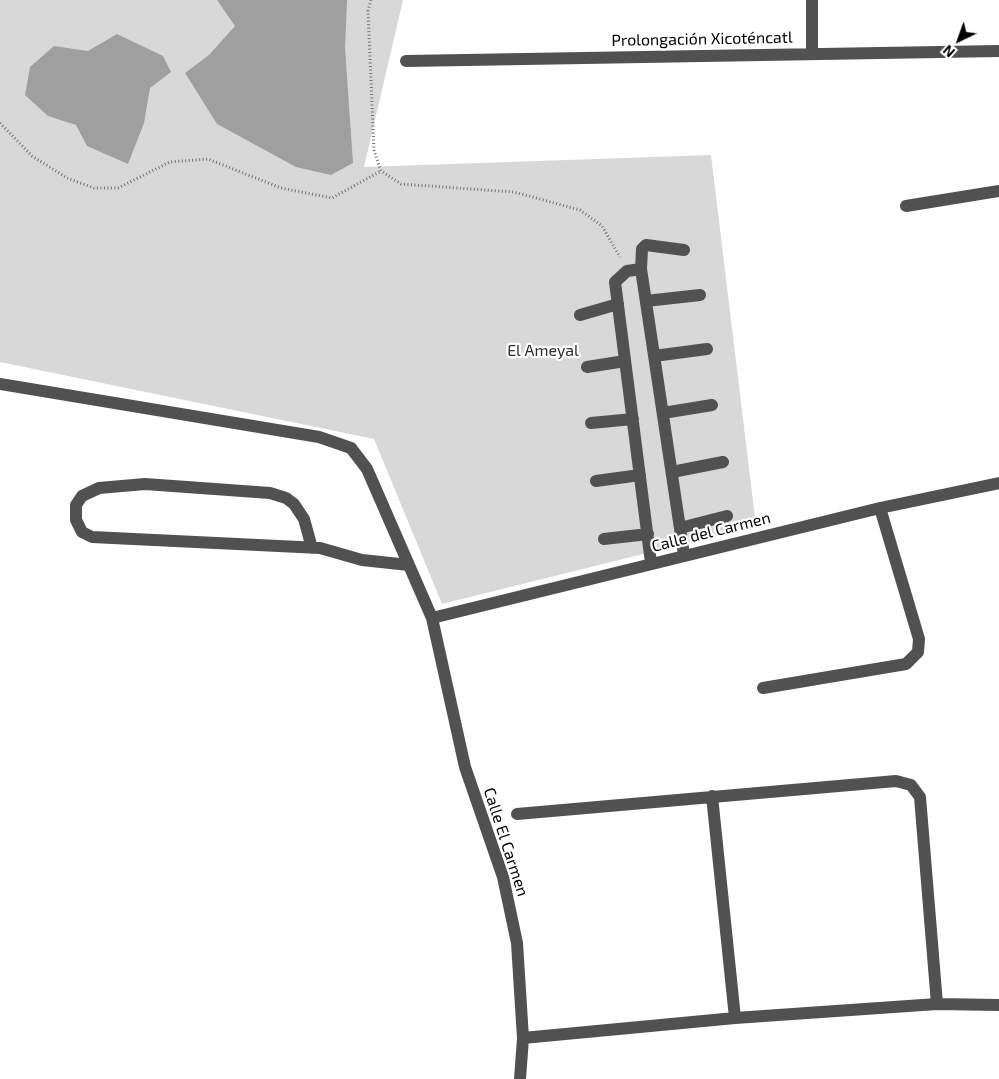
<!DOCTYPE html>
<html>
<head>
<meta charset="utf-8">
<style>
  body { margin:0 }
  #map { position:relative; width:999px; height:1079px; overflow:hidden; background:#fff; font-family:"Exo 2",sans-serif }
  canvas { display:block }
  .north { position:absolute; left:934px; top:15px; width:50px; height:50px; -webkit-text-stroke:4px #fff; paint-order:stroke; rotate:222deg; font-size:14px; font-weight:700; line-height:20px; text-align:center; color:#000 }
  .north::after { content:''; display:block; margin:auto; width:18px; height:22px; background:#000; clip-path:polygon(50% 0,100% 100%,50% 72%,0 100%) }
</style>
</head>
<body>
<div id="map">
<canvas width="999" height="1079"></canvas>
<div class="north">N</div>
</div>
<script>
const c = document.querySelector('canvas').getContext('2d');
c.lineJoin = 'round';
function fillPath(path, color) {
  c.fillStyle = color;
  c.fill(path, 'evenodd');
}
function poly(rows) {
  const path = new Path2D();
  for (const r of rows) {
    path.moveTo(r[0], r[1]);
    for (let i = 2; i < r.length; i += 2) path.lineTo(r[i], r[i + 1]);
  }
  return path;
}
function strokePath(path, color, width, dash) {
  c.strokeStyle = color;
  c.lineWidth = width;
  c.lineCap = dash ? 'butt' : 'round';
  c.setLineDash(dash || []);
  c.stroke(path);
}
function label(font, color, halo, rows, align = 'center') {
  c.font = font + ' "Exo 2",sans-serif';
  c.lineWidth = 4.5;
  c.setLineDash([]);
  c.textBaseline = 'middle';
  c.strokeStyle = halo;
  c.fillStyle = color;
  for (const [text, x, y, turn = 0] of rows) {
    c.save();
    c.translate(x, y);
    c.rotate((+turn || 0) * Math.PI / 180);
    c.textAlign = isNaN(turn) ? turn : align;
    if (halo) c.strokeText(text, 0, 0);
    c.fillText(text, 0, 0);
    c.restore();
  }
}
const green = poly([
  [0,0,403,0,364,167,711,155,756,526,442,604,374,439,0,362]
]);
const water = poly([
  [217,0,347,0,345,48,353,163,331,175,296,167,217,124,185,73,209,55,235,26],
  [117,34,163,56,171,72,150,88,144,123,128,164,87,146,76,125,48,116,25,95,30,67,54,46,88,51]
]);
const path = poly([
  [371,0,368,11,374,150,381,171,401,184,514,192,580,210,602,226,620,257],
  [0,123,32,156,67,178,94,188,118,188,170,162,208,159,281,188,332,198,381,171]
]);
const minor = poly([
  [812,0,812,53],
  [406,61,999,51],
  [906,206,999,191],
  [641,269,642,249,646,245,684,250],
  [646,301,700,295],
  [580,315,618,304],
  [654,356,707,349],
  [587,367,625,361],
  [0,384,319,437,351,448,367,469,432,618,465,767,503,877,517,943,523,1038,520,1079],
  [663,413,712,405],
  [591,423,633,419],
  [672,472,723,462],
  [596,481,640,475],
  [680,528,727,516],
  [604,539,648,534],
  [312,548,304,519,294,504,286,498,270,493,145,484,99,488,82,496,76,505,76,520,82,532,92,537,320,548,362,560,409,565],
  [651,563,615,282,627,271,641,269,684,555],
  [432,618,880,508,999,483],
  [763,688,906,664,918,652,919,639,880,508],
  [712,796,735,1018],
  [517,814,896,781,911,785,920,797,937,1004],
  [523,1038,735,1018,937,1004,999,1005]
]);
const streetNames = [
  ["Prolongación Xicoténcatl",702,39,-1],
  ["Calle del Carmen",711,532,-14],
  ["Calle El Carmen",506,842,72]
];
const parkNames = [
  ["El Ameyal",543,351]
];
fillPath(green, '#d8d8d8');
fillPath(water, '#9f9f9f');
strokePath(path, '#737373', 3, [1, 2.5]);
strokePath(minor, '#515151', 12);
label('16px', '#000', '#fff', streetNames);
label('16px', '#2f2f2f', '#fff', parkNames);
</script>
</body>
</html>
